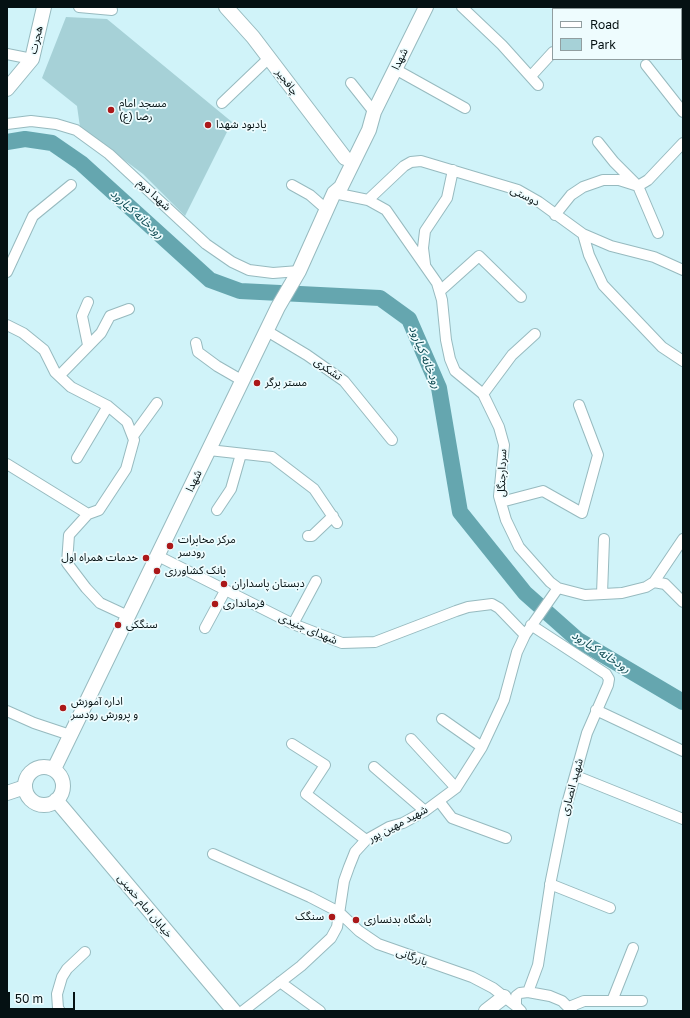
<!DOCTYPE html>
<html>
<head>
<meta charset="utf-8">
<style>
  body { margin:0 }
  #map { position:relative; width:690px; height:1018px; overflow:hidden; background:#d0f3f9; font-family:"Golos Text",sans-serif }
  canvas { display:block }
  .frame { position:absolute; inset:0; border:8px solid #051113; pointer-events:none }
  .legend { position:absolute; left:552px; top:8px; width:130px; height:52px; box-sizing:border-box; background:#eefcfe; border:1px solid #919ea0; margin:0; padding:5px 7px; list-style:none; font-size:12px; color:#051113 }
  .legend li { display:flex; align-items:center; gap:8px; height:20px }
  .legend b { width:20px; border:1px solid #919ea0 }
  .scale { position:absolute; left:8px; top:992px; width:67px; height:18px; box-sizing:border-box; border:2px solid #051113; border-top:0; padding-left:5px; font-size:12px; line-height:14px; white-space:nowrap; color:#051113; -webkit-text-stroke:3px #eefcfe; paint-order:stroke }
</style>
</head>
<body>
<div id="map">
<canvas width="690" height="1018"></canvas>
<div class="frame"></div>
<ul class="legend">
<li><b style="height:5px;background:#fff"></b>Road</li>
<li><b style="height:11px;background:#a6d1d7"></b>Park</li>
</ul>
<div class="scale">50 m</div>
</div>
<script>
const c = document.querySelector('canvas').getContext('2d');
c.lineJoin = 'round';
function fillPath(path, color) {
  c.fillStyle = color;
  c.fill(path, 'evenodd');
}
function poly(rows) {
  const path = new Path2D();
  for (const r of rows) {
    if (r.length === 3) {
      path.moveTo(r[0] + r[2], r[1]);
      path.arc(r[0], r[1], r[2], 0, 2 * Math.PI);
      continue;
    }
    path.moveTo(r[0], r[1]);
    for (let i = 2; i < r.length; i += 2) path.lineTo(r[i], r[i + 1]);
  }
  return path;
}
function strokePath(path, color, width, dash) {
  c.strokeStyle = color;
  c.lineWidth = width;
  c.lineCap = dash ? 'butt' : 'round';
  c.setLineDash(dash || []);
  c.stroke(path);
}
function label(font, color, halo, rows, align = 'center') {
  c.font = font + ' "Golos Text","Noto Sans Arabic",sans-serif';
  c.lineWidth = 3.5;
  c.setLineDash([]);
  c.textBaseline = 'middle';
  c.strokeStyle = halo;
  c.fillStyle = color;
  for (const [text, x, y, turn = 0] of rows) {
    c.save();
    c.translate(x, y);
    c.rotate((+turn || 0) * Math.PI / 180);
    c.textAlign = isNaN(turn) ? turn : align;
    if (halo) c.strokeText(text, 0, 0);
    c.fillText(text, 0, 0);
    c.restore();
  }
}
const green = poly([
  [66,17,107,19,232,122,185,216,143,174,80,127,77,106,42,78]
]);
const river = poly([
  [7,142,25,139,52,143,81,163,210,280,240,291,380,298,409,319,439,388,460,512,525,593,578,640,683,702]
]);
const street = poly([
  [79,7,112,10],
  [462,7,502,45,538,85],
  [7,54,32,59],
  [646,65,683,112],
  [395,69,465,108],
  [531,76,553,52],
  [351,83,374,112],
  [222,103,269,58],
  [7,124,31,121,56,124,76,130,109,154,206,244,232,262,249,270,273,273,299,271],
  [598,142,614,162,638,186,658,233],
  [292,185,310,195,326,209],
  [334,193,368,200,386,210,437,283,442,300,446,340,450,359,455,371,483,394,499,427,504,445,499,496,506,520,519,547,550,582,558,588,585,595,622,593,646,587,654,582,683,539],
  [368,200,404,166,411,162,421,161,518,190,539,202,583,234,611,246,654,257,683,270],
  [555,215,571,195,583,187,603,180,619,180,638,186,648,180,683,143],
  [583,234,589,255,603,285,662,347,683,361],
  [425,264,423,248,425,231,447,198,453,170],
  [7,272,33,216,71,185],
  [440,291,479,256,521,297],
  [88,302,82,316,88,345],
  [7,325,23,333,44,350,55,372,71,387,108,406,127,422,134,440,126,469,99,510,88,514,69,535,67,563,86,588,100,603,128,616],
  [267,331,307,355,344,381,392,440],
  [196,343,198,352,217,366,243,381],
  [59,376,101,333,110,316,129,309],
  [483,394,512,355,535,334],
  [133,436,157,403],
  [209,450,272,457,314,489,337,523],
  [77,458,108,406],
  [7,464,88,514],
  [501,502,543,491,582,513,598,455,579,405],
  [217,510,231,489,241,454],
  [308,536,312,536,333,516],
  [158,556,293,624,342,643,375,642,456,611,468,607,492,604,499,608,525,635],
  [654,582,665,584,683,602],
  [602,594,604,539],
  [293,624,316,581],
  [205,628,225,591],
  [596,710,683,751],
  [7,711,34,723,70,735],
  [442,719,482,747],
  [411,739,456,788],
  [292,744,325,765,306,794,366,840],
  [374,767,425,811],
  [576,776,683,819],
  [439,801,452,818,506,838],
  [213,854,310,897,339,912,359,931,378,944,472,977,493,988,516,1006],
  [550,884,610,908],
  [280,982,320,1011],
  [528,992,538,965,551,880,565,811,587,733,608,685,609,679,606,674,531,625],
  [612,1001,633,948],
  [569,1007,584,1001,642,1001],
  [60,1011,58,1008,57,994,62,977,67,969,85,952],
  [243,1011,301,966,331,938,337,927,344,881,349,867,355,852,366,840,389,827,403,823,425,811,456,788,482,747,504,700,517,652,525,635,558,588],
  [521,1011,516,1006,516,996,520,993,528,992,550,996,562,1001,572,1011]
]);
const secondary = poly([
  [226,7,253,37,345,158],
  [7,89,32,59,44,7],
  [44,786,19],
  [54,769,278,307,299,271,334,193,341,187,369,130,374,112,426,7],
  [7,793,25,787],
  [56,800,234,1011],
  [486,1011,504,997]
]);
const markers = [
  [111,110,4,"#ab1819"],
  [208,125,4,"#ab1819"],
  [257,383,4,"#ab1819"],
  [170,546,4,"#ab1819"],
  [146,558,4,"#ab1819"],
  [157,571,4,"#ab1819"],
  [224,584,4,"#ab1819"],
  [215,604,4,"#ab1819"],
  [118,625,4,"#ab1819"],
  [63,708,4,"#ab1819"],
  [332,917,4,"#ab1819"],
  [356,920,4,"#ab1819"]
];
const streetNames = [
  ["هجرت",36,40,-76],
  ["شهدا",400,59,-63],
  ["چافجیر",287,82,53],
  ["شهدا دوم",154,195,43],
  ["دوستی",525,196,27],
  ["تشکری",328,369,35],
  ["سردارجنگل",502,473,-88],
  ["شهدا",194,481,-64],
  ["شهدای جنیدی",308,629,23],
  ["شهید انصاری",572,787,-75],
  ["شهید مهین پور",398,824,-28],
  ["خیابان امام خمینی",145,906,50],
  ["بازرگانی",412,957,20]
];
const poiNames = [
  ["مسجد امام",119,104],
  ["رضا (ع)",119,117],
  ["یادبود شهدا",216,125],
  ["مستر برگر",265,383],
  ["مرکز مخابرات",178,540],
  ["رودسر",178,553],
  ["خدمات همراه اول",138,558,"right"],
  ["بانک کشاورزى",165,571],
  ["دبستان پاسداران",232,584],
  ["فرماندارى",223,604],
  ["سنگکى",126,625],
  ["اداره آموزش",71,702],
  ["و پرورش رودسر",71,715],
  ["سنگک",324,917,"right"],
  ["باشگاه بدنسازى",364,920]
];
const waterNames = [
  ["رودخانه کیارود",137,214,42],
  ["رودخانه کیارود",425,357,68],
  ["رودخانه کیارود",601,652,33]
];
fillPath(green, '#a6d1d7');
strokePath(river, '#65a6af', 16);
strokePath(street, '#97babf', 12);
strokePath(secondary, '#97babf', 16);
strokePath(street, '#fff', 10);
strokePath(secondary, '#fff', 14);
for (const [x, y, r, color] of markers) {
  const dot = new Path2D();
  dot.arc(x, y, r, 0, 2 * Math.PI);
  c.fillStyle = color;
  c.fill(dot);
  strokePath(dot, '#eefcfe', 1.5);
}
label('11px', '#051113', '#eefcfe', streetNames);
label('11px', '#051113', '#eefcfe', poiNames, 'left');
label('italic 12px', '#0d4951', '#eefcfe', waterNames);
</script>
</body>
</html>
